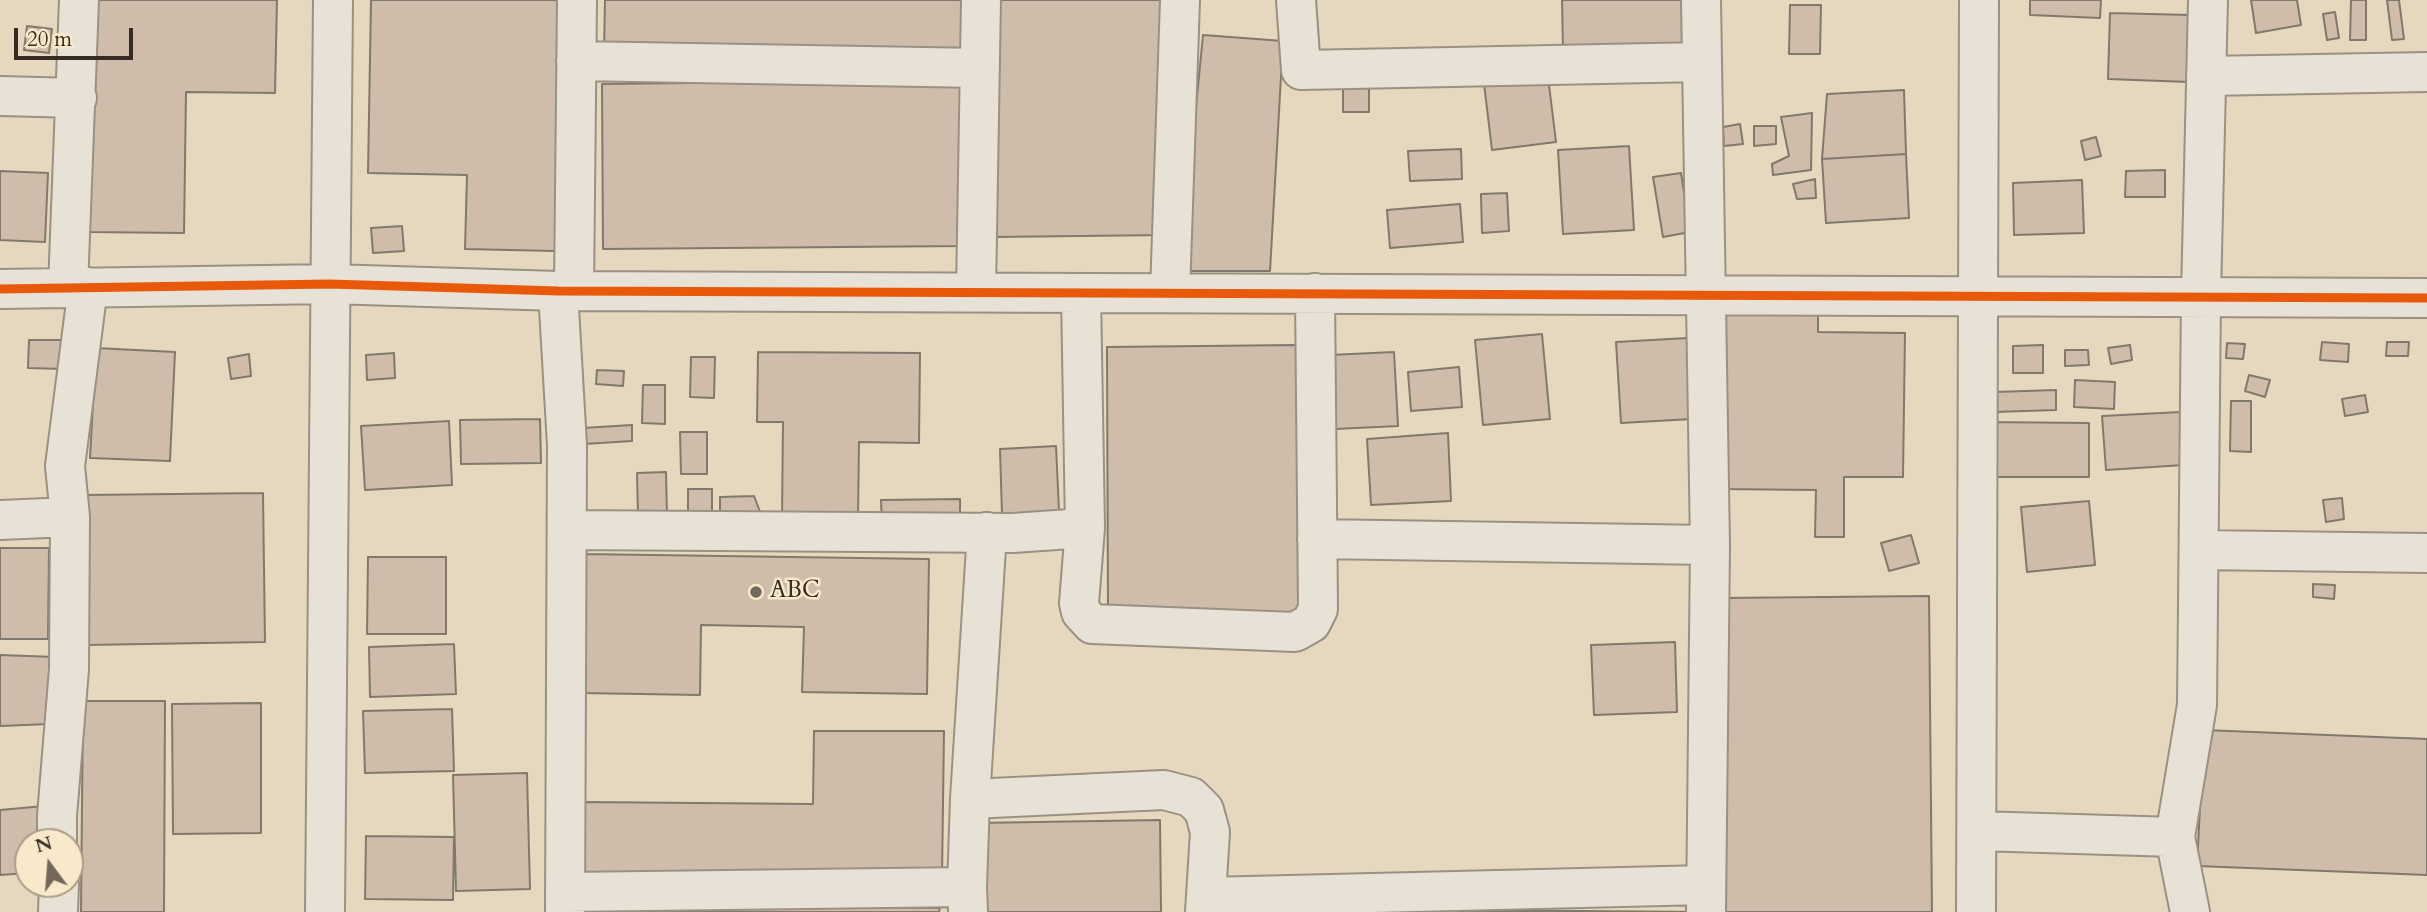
<!DOCTYPE html>
<html>
<head>
<meta charset="utf-8">
<style>
  body { margin:0 }
  #map { position:relative; width:2427px; height:912px; overflow:hidden; background:#e5d8be; font-family:Cardo,serif }
  canvas { display:block }
  .north { position:absolute; left:14px; top:828px; width:70px; height:70px; box-sizing:border-box; background:#f8e9cb; border:2px solid #aa9d88; border-radius:50%; rotate:344deg; font-size:19px; font-weight:700; line-height:28px; text-align:center; color:#362b23 }
  .north::after { content:''; display:block; margin:auto; width:24px; height:32px; background:#736859; clip-path:polygon(50% 0,100% 100%,50% 72%,0 100%) }
  .scale { position:absolute; left:14px; top:28px; width:119px; height:32px; box-sizing:border-box; border:4px solid #362b23; border-top:0; padding-left:9px; font-size:21px; line-height:24px; white-space:nowrap; color:#362b23; -webkit-text-stroke:5px #f8e9cb; paint-order:stroke }
</style>
</head>
<body>
<div id="map">
<canvas width="2427" height="912"></canvas>
<div class="north">N</div>
<div class="scale">20 m</div>
</div>
<script>
const c = document.querySelector('canvas').getContext('2d');
c.lineJoin = 'round';
function fillPath(path, color) {
  c.fillStyle = color;
  c.fill(path, 'evenodd');
}
function poly(rows) {
  const path = new Path2D();
  for (const r of rows) {
    path.moveTo(r[0], r[1]);
    for (let i = 2; i < r.length; i += 2) path.lineTo(r[i], r[i + 1]);
  }
  return path;
}
function strokePath(path, color, width, dash) {
  c.strokeStyle = color;
  c.lineWidth = width;
  c.lineCap = dash ? 'butt' : 'round';
  c.setLineDash(dash || []);
  c.stroke(path);
}
function label(font, color, halo, rows, align = 'center') {
  c.font = font + ' Cardo,serif';
  c.lineWidth = 5;
  c.setLineDash([]);
  c.textBaseline = 'middle';
  c.strokeStyle = halo;
  c.fillStyle = color;
  for (const [text, x, y, turn = 0] of rows) {
    c.save();
    c.translate(x, y);
    c.rotate((+turn || 0) * Math.PI / 180);
    c.textAlign = isNaN(turn) ? turn : align;
    if (halo) c.strokeText(text, 0, 0);
    c.fillText(text, 0, 0);
    c.restore();
  }
}
const building = poly([
  [92,0,277,0,275,93,186,92,184,233,88,232,92,0],
  [371,0,560,0,555,251,465,249,467,175,368,173,371,0],
  [605,0,968,0,968,52,604,51,605,0],
  [992,0,1163,0,1166,235,993,237,992,0],
  [1562,0,1687,0,1688,46,1563,50,1562,0],
  [2030,0,2101,0,2100,18,2030,15,2030,0],
  [2251,0,2297,0,2301,25,2256,33,2251,0],
  [2351,0,2366,0,2366,40,2350,40,2351,0],
  [2387,0,2399,0,2404,39,2392,40,2387,0],
  [1790,5,1821,5,1820,54,1789,54,1790,5],
  [2335,12,2339,38,2327,40,2323,14,2335,12],
  [2110,13,2191,15,2189,82,2108,79,2110,13],
  [27,26,52,29,49,53,24,50,27,26],
  [1203,35,1283,41,1270,271,1180,271,1203,35],
  [1548,77,1556,142,1492,150,1484,84,1548,77],
  [963,80,964,246,603,249,602,84,963,80],
  [1343,83,1369,83,1369,112,1343,112,1343,83],
  [1904,90,1906,154,1822,159,1827,94,1904,90],
  [1812,113,1811,170,1773,175,1772,164,1789,156,1781,117,1812,113],
  [1740,124,1743,144,1724,146,1723,127,1740,124],
  [1754,126,1776,126,1776,144,1754,146,1754,126],
  [2096,137,2101,156,2085,160,2081,141,2096,137],
  [1629,146,1634,230,1563,234,1558,150,1629,146],
  [1461,149,1462,179,1410,181,1408,151,1461,149],
  [1906,154,1909,218,1826,223,1822,159,1906,154],
  [2165,170,2165,197,2125,197,2126,171,2165,170],
  [0,171,48,173,45,242,0,240,0,171],
  [1681,173,1690,232,1663,237,1653,177,1681,173],
  [1815,179,1816,198,1797,199,1793,184,1815,179],
  [2082,180,2084,233,2014,235,2013,183,2082,180],
  [1507,193,1509,231,1482,233,1481,194,1507,193],
  [1460,204,1463,242,1390,248,1387,210,1460,204],
  [402,226,404,251,373,253,371,228,402,226],
  [1720,310,1818,311,1818,332,1905,333,1903,477,1844,477,1844,537,1815,537,1816,490,1719,489,1720,310],
  [1542,334,1550,419,1483,425,1475,340,1542,334],
  [1688,338,1692,419,1621,423,1616,342,1688,338],
  [29,340,64,340,63,369,28,368,29,340],
  [2322,342,2349,344,2348,362,2320,360,2322,342],
  [2387,342,2409,342,2408,356,2386,356,2387,342],
  [2227,343,2245,344,2243,359,2226,358,2227,343],
  [1298,345,1299,613,1108,614,1107,347,1298,345],
  [2043,345,2043,373,2013,373,2013,346,2043,345],
  [2130,345,2132,360,2111,364,2108,348,2130,345],
  [96,348,175,352,170,461,90,458,96,348],
  [2065,350,2088,350,2089,365,2065,366,2065,350],
  [758,352,920,353,919,443,859,442,858,519,782,518,783,422,757,422,758,352],
  [1394,352,1398,426,1335,429,1330,355,1394,352],
  [394,353,395,378,367,380,366,355,394,353],
  [249,354,251,376,231,379,228,358,249,354],
  [691,357,715,357,714,398,690,397,691,357],
  [1459,367,1462,407,1411,411,1408,372,1459,367],
  [597,370,624,371,623,386,596,384,597,370],
  [2249,375,2270,380,2265,397,2245,391,2249,375],
  [2075,380,2115,382,2114,409,2074,407,2075,380],
  [643,385,665,385,665,424,642,423,643,385],
  [2056,390,2056,410,1995,412,1994,392,2056,390],
  [2365,395,2368,412,2345,416,2342,399,2365,395],
  [2231,401,2251,401,2251,452,2230,451,2231,401],
  [2181,412,2184,465,2106,470,2102,416,2181,412],
  [540,419,541,463,461,464,460,420,540,419],
  [449,421,452,485,365,490,361,426,449,421],
  [1986,422,2089,423,2089,477,1986,477,1986,422],
  [632,425,632,441,584,444,583,428,632,425],
  [680,432,707,432,707,474,681,474,680,432],
  [1448,433,1451,501,1371,505,1367,439,1448,433],
  [1056,446,1059,511,1002,514,1000,449,1056,446],
  [666,472,667,515,638,516,637,473,666,472],
  [688,489,712,489,712,518,688,518,688,489],
  [263,493,265,642,86,645,85,495,263,493],
  [754,496,762,517,720,518,720,497,754,496],
  [2342,498,2344,519,2326,522,2323,500,2342,498],
  [960,499,960,525,882,526,881,500,960,499],
  [2089,501,2095,565,2027,572,2021,507,2089,501],
  [1911,535,1919,563,1889,571,1881,543,1911,535],
  [0,548,49,548,48,639,0,639,0,548],
  [584,554,929,559,927,694,802,692,804,627,701,625,700,695,581,693,584,554],
  [368,557,446,557,446,634,367,634,368,557],
  [2313,584,2335,585,2334,599,2313,597,2313,584],
  [1929,596,1932,912,1724,912,1721,598,1929,596],
  [1675,642,1677,712,1594,715,1591,645,1675,642],
  [454,644,456,694,370,697,369,647,454,644],
  [0,655,56,657,49,724,0,726,0,655],
  [83,701,165,701,164,912,81,912,83,701],
  [261,703,261,833,173,834,172,704,261,703],
  [452,709,454,771,365,773,363,711,452,709],
  [2204,730,2427,739,2427,875,2197,866,2204,730],
  [814,731,944,731,942,876,581,874,582,802,813,804,814,731],
  [527,773,530,889,456,891,453,775,527,773],
  [44,806,44,842,28,842,28,873,0,875,0,810,44,806],
  [1160,820,1161,912,978,912,977,823,1160,820],
  [366,836,454,837,453,900,365,899,366,836],
  [582,903,940,908,939,912,582,912,582,903],
  [1452,910,1706,912,1222,912,1452,910]
]);
const street = poly([
  [1296,0,1301,70,1702,62],
  [1701,0,1710,545,1706,912],
  [576,61,980,68],
  [2206,76,2427,72],
  [0,96,77,98],
  [68,288,79,0],
  [0,289,330,284,558,291,2427,298],
  [558,291,567,445,565,912],
  [574,291,577,0],
  [976,292,981,0],
  [1170,293,1180,0],
  [0,520,70,517],
  [1085,528,1079,603,1081,612,1092,624,1295,632,1311,623,1318,609,1315,293],
  [567,530,1013,533,1085,528,1081,293],
  [1317,539,1710,545],
  [2199,550,2427,553],
  [970,799,1164,790,1191,797,1204,810,1210,832,1205,912],
  [1977,831,2175,837,2197,705,2201,296,2208,0],
  [2175,837,2190,912],
  [57,842,57,816,69,669,70,517,65,466,88,287],
  [565,892,967,887],
  [1206,897,1706,885],
  [58,912,59,884],
  [325,912,333,0],
  [968,912,967,887,970,799,987,532],
  [1976,912,1979,0]
]);
const cycleway = poly([
  [0,289,330,284,558,291,2427,298]
]);
const markers = [
  [756,592,7,"#736859"]
];
const poiNames = [
  ["ABC",770,592]
];
fillPath(building, '#d0bcab');
strokePath(building, '#81796c', 2);
strokePath(street, '#9a9182', 42);
strokePath(street, '#e8e2d6', 38);
strokePath(cycleway, '#e8590c', 9);
for (const [x, y, r, color] of markers) {
  const dot = new Path2D();
  dot.arc(x, y, r, 0, 2 * Math.PI);
  c.fillStyle = color;
  c.fill(dot);
  strokePath(dot, '#f8e9cb', 2.5);
}
label('23px', '#362b23', '#f8e9cb', poiNames, 'left');
</script>
</body>
</html>
